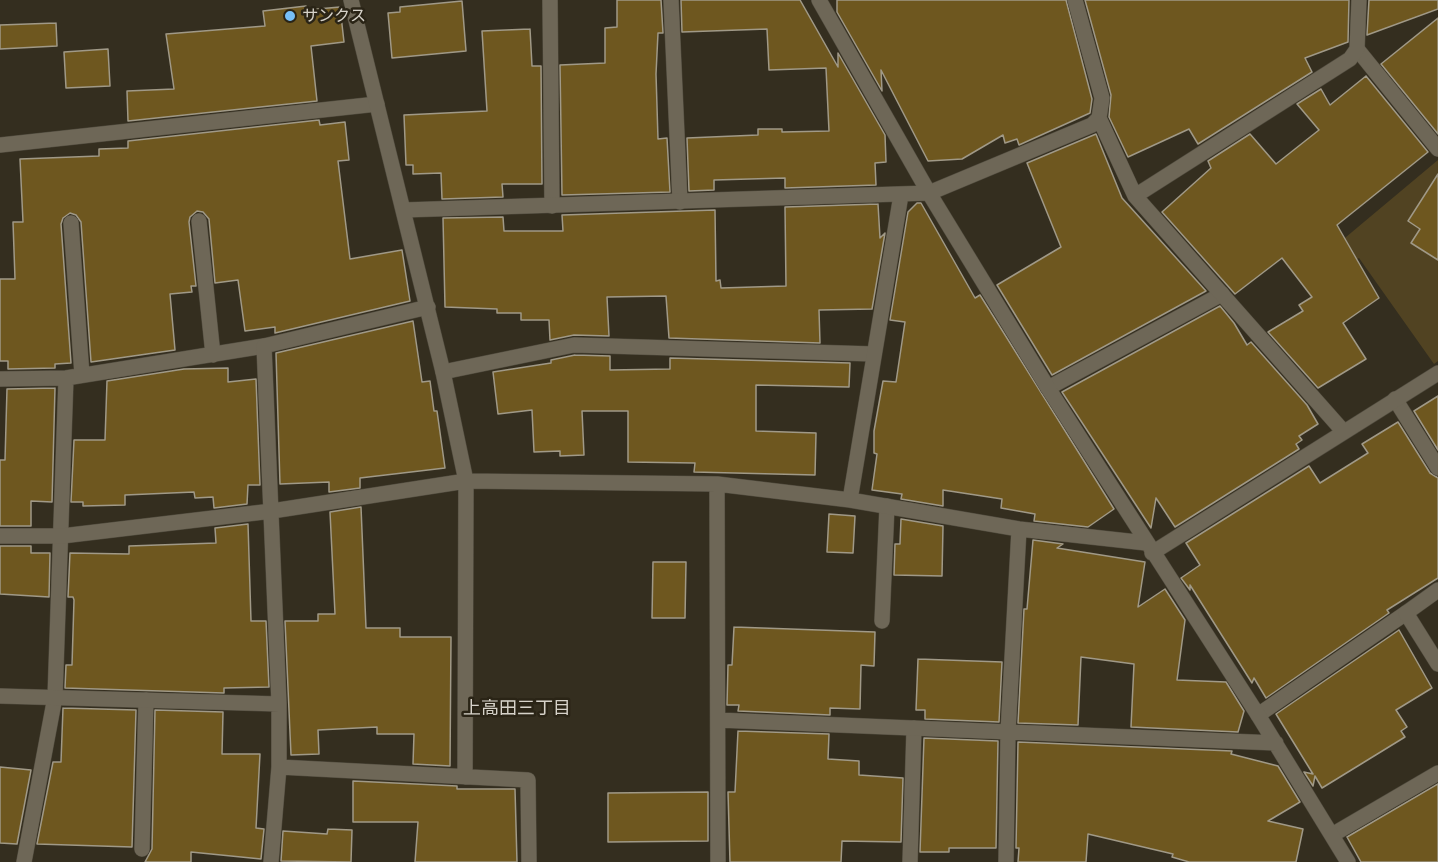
<!DOCTYPE html>
<html>
<head>
<meta charset="utf-8">
<style>
  body { margin:0 }
  canvas { display:block; background:#342e1f }
</style>
</head>
<body>
<canvas width="1438" height="862"></canvas>
<script>
const c = document.querySelector('canvas').getContext('2d');
c.lineJoin = 'round';
function fillPath(path, color) {
  c.fillStyle = color;
  c.fill(path, 'evenodd');
}
function poly(rows) {
  const path = new Path2D();
  for (const r of rows) {
    path.moveTo(r[0], r[1]);
    for (let i = 2; i < r.length; i += 2) path.lineTo(r[i], r[i + 1]);
  }
  return path;
}
function strokePath(path, color, width, dash) {
  c.strokeStyle = color;
  c.lineWidth = width;
  c.lineCap = dash ? 'butt' : 'round';
  c.setLineDash(dash || []);
  c.stroke(path);
}
function label(font, color, halo, rows, align = 'center') {
  c.font = font + ' Lato,"Noto Sans JP",sans-serif';
  c.lineWidth = 5;
  c.setLineDash([]);
  c.textBaseline = 'middle';
  c.strokeStyle = halo;
  c.fillStyle = color;
  for (const [text, x, y, turn = 0] of rows) {
    c.save();
    c.translate(x, y);
    c.rotate((+turn || 0) * Math.PI / 180);
    c.textAlign = isNaN(turn) ? turn : align;
    if (halo) c.strokeText(text, 0, 0);
    c.fillText(text, 0, 0);
    c.restore();
  }
}
const green = poly([
  [1438,160,1438,361,1434,364,1359,258,1315,283,1321,258]
]);
const building = poly([
  [617,0,661,0,663,33,658,33,656,74,658,139,667,138,670,192,562,195,560,65,605,63,605,28,617,27,617,0],
  [681,0,800,0,838,67,838,53,885,135,886,162,875,163,876,185,785,188,785,178,714,180,714,190,689,191,687,138,758,135,758,129,782,129,782,132,829,131,826,68,769,70,767,29,682,32,681,0],
  [837,0,1066,0,1092,99,1090,113,1019,145,1017,139,1005,143,1003,135,962,159,928,161,881,70,882,91,837,12,837,0],
  [1085,0,1349,0,1348,42,1305,58,1312,72,1198,144,1189,129,1128,157,1109,117,1111,95,1085,0],
  [1369,0,1438,0,1438,9,1367,35,1369,0],
  [462,1,466,51,392,58,388,13,400,12,400,7,462,1],
  [306,6,306,10,340,7,344,42,311,46,317,101,128,121,127,91,174,89,166,34,265,26,263,11,306,6],
  [1438,18,1438,134,1381,64,1438,18],
  [56,23,57,46,0,49,0,25,56,23],
  [530,29,532,66,541,66,542,184,502,184,503,197,442,199,441,173,413,174,413,165,406,165,404,115,487,111,482,31,530,29],
  [108,49,110,86,66,88,64,52,108,49],
  [1366,76,1428,152,1337,225,1379,298,1343,323,1366,359,1318,388,1268,332,1303,311,1299,305,1312,297,1282,258,1235,294,1162,212,1211,168,1208,161,1250,134,1276,164,1319,130,1297,104,1321,89,1330,105,1366,76],
  [319,120,320,125,345,122,349,160,338,161,350,259,402,250,410,301,275,333,275,327,245,331,238,280,215,283,209,219,203,212,197,211,190,217,189,222,196,286,191,286,192,292,170,294,175,350,91,362,81,222,76,215,70,213,63,218,61,224,71,363,55,364,55,368,8,369,8,361,0,361,0,279,15,279,13,222,23,222,20,159,99,156,99,149,128,148,128,141,319,120],
  [1096,134,1122,198,1206,291,1052,375,997,285,1061,247,1027,163,1096,134],
  [1438,174,1438,260,1411,243,1420,229,1408,221,1438,174],
  [917,203,921,203,975,298,980,295,1114,509,1088,527,1034,521,1035,514,1001,508,1002,499,943,490,943,506,901,499,902,494,872,490,877,454,874,453,874,431,883,381,896,382,905,322,890,320,908,212,917,203],
  [878,204,880,238,885,233,872,309,819,310,820,343,669,338,666,296,607,297,609,336,574,335,550,340,549,320,521,320,521,313,497,313,497,309,445,307,443,218,503,217,504,231,563,231,562,215,715,210,716,281,720,280,721,288,786,286,785,207,878,204],
  [1220,306,1234,323,1247,345,1251,342,1307,405,1318,424,1299,436,1302,440,1296,444,1299,449,1175,527,1156,498,1151,528,1062,392,1220,306],
  [413,321,422,382,430,381,434,411,437,411,445,468,360,478,360,488,329,492,329,482,280,484,276,353,413,321],
  [575,355,610,356,610,370,670,369,670,358,850,363,849,387,756,385,756,431,816,433,815,475,694,472,695,463,628,462,628,411,582,411,584,455,560,456,560,451,534,452,532,410,498,414,493,372,551,363,551,360,575,355],
  [228,368,228,382,256,379,260,485,248,485,247,504,214,508,213,497,195,498,194,492,125,495,125,505,83,506,83,502,71,502,74,440,105,440,107,381,184,369,228,368],
  [55,388,52,502,31,501,31,526,0,526,0,460,5,460,7,389,55,388],
  [1438,396,1438,450,1414,411,1438,396],
  [1398,422,1430,473,1438,478,1438,578,1387,610,1389,613,1266,698,1254,678,1252,683,1190,585,1190,590,1181,578,1200,565,1186,543,1309,466,1320,483,1368,453,1362,444,1398,422],
  [361,507,366,628,400,628,400,637,451,637,450,766,413,764,414,734,377,734,377,727,318,730,319,754,291,755,285,621,318,621,318,614,335,614,330,512,361,507],
  [829,514,855,516,853,553,827,552,829,514],
  [901,519,943,526,942,576,894,575,895,544,900,544,901,519],
  [248,524,251,621,266,621,269,687,224,688,224,693,65,688,66,665,72,665,74,600,73,597,68,597,70,553,129,554,129,546,216,543,215,528,248,524],
  [1033,540,1063,544,1057,548,1145,562,1138,607,1165,589,1185,620,1177,680,1226,682,1244,711,1238,732,1131,727,1134,664,1081,657,1078,725,1018,723,1024,609,1027,609,1033,540],
  [0,546,31,546,31,553,50,553,49,597,0,594,0,546],
  [653,562,686,562,685,618,652,618,653,562],
  [734,627,875,632,874,666,861,665,860,709,830,708,830,715,738,711,739,705,727,705,728,665,732,665,734,627],
  [1399,630,1432,688,1396,710,1407,727,1401,731,1405,737,1322,788,1315,776,1313,786,1304,772,1313,774,1276,714,1399,630],
  [918,659,1002,662,999,722,925,719,925,710,916,710,918,659],
  [63,708,136,710,132,847,37,844,53,762,61,762,63,708],
  [155,710,223,712,222,754,260,754,256,828,264,829,261,859,191,852,191,862,145,862,152,849,155,710],
  [738,731,829,734,828,759,859,761,859,775,903,778,901,842,842,841,841,862,730,862,728,792,735,792,738,731],
  [924,738,998,741,996,848,949,848,949,852,920,852,924,738],
  [1018,742,1232,751,1231,754,1278,766,1300,802,1268,821,1303,829,1296,862,1189,862,1172,857,1173,854,1088,834,1086,862,1018,862,1019,848,1016,848,1018,742],
  [0,767,31,770,17,844,0,843,0,767],
  [353,781,457,786,457,789,515,789,517,862,415,862,418,822,353,822,353,781],
  [1438,784,1438,862,1361,862,1347,837,1438,784],
  [708,792,708,841,608,842,608,793,708,792],
  [328,829,352,830,351,862,281,861,283,831,327,834,328,829]
]);
const lane = poly([
  [550,0,552,206],
  [671,0,680,202],
  [1357,49,1438,149],
  [0,145,377,104],
  [199,221,213,355],
  [71,223,82,375],
  [443,372,574,345,874,354],
  [0,379,66,378,264,346],
  [1048,388,1222,294],
  [1395,399,1438,468],
  [882,621,887,506],
  [1258,715,1406,613],
  [1332,835,1438,773],
  [142,849,146,700],
  [24,862,55,697,66,378],
  [910,862,914,728]
]);
const street = poly([
  [351,0,443,372,466,481,465,777],
  [819,0,929,193,1048,388,1258,715,1348,862],
  [1099,118,1135,196,1343,431],
  [1135,196,1350,59,1357,49,1359,0],
  [403,210,929,193,1092,125,1099,118,1102,98,1075,0],
  [717,484,718,862],
  [850,500,901,195],
  [0,536,62,536,272,511,466,481,717,484,850,500,1019,529,1146,543],
  [1152,553,1438,373],
  [1438,590,1406,613,1438,664],
  [0,696,279,704],
  [718,720,1276,743],
  [279,767,528,780,529,862],
  [271,862,279,767,279,704,264,346,428,307],
  [1006,862,1008,732,1019,529]
]);
const markers = [
  [290,16,6,"#77bff7"]
];
const poiNames = [
  ["サンクス",302,16]
];
const neighbourhoodNames = [
  ["上高田三丁目",517,708]
];
fillPath(green, '#514322');
fillPath(building, '#6e571f');
strokePath(building, '#a09987', 1.5);
strokePath(lane, '#504b3e', 16);
strokePath(street, '#504b3e', 16);
strokePath(lane, '#6e6757', 15);
strokePath(street, '#6e6757', 15);
for (const [x, y, r, color] of markers) {
  const dot = new Path2D();
  dot.arc(x, y, r, 0, 2 * Math.PI);
  c.fillStyle = color;
  c.fill(dot);
  strokePath(dot, '#2a2416', 2);
}
label('16px', '#d6d2c9', '#2a2416', poiNames, 'left');
label('18px', '#d6d2c9', '#2a2416', neighbourhoodNames);
</script>
</body>
</html>
